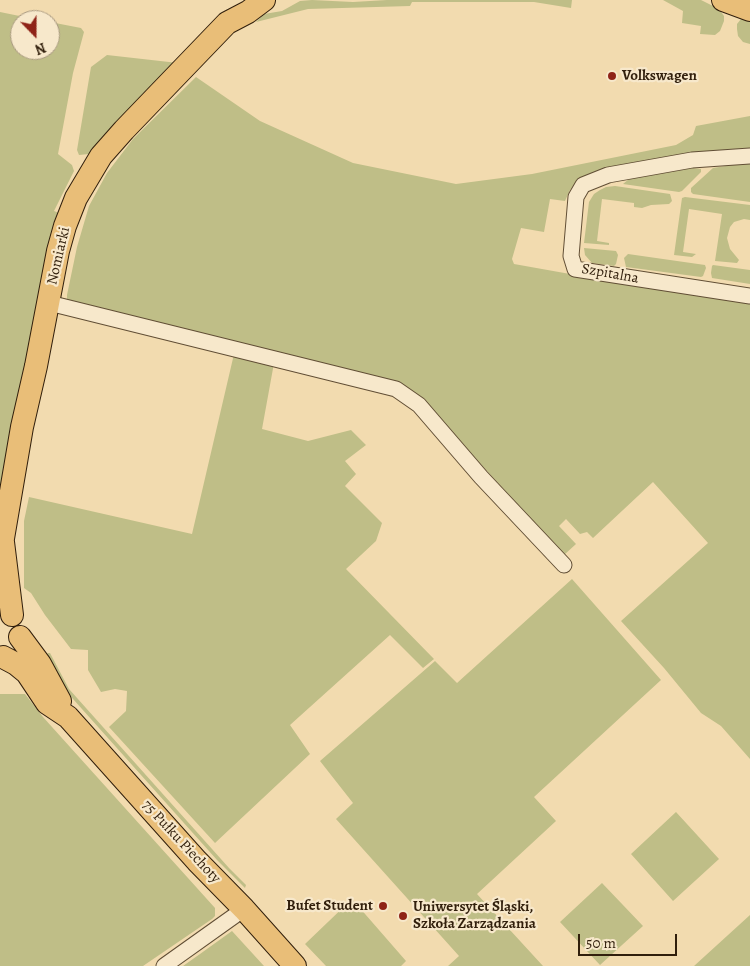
<!DOCTYPE html>
<html>
<head>
<meta charset="utf-8">
<style>
  body { margin:0 }
  #map { position:relative; width:750px; height:966px; overflow:hidden; background:#f2dbaf; font-family:Alegreya,serif }
  canvas { display:block }
  .north { position:absolute; left:10px; top:10px; width:50px; height:50px; box-sizing:border-box; background:#f7e8cb; border:1px solid #a8987f; border-radius:50%; rotate:158deg; font-size:14px; font-weight:700; line-height:20px; text-align:center; color:#311f0c }
  .north::after { content:''; display:block; margin:auto; width:18px; height:22px; background:#8f2418; clip-path:polygon(50% 0,100% 100%,50% 72%,0 100%) }
  .scale { position:absolute; left:578px; top:934px; width:99px; height:22px; box-sizing:border-box; border:2px solid #311f0c; border-top:0; padding-left:6px; font-size:15px; line-height:18px; white-space:nowrap; color:#311f0c; -webkit-text-stroke:4px #f7e8cb; paint-order:stroke }
</style>
</head>
<body>
<div id="map">
<canvas width="750" height="966"></canvas>
<div class="north">N</div>
<div class="scale">50 m</div>
</div>
<script>
const c = document.querySelector('canvas').getContext('2d');
c.lineJoin = 'round';
function fillPath(path, color) {
  c.fillStyle = color;
  c.fill(path, 'evenodd');
}
function poly(rows) {
  const path = new Path2D();
  for (const r of rows) {
    path.moveTo(r[0], r[1]);
    for (let i = 2; i < r.length; i += 2) path.lineTo(r[i], r[i + 1]);
  }
  return path;
}
function strokePath(path, color, width, dash) {
  c.strokeStyle = color;
  c.lineWidth = width;
  c.lineCap = dash ? 'butt' : 'round';
  c.setLineDash(dash || []);
  c.stroke(path);
}
function label(font, color, halo, rows, align = 'center') {
  c.font = font + ' Alegreya,serif';
  c.lineWidth = 4.5;
  c.setLineDash([]);
  c.textBaseline = 'middle';
  c.strokeStyle = halo;
  c.fillStyle = color;
  for (const [text, x, y, turn = 0] of rows) {
    c.save();
    c.translate(x, y);
    c.rotate((+turn || 0) * Math.PI / 180);
    c.textAlign = isNaN(turn) ? turn : align;
    if (halo) c.strokeText(text, 0, 0);
    c.fillText(text, 0, 0);
    c.restore();
  }
}
const green = poly([
  [312,0,353,2,387,0,572,0,571,8,534,2,412,2,410,6,308,9,256,22,264,14,282,11,300,1],
  [663,0,701,0,719,9,724,16,724,21,720,31,715,35,700,34,701,26,682,23,683,11],
  [0,12,39,20,20,20,20,50,50,50,50,22,81,28,84,32,73,73,58,154,72,165,74,171,54,211,59,213,0,506],
  [750,18,750,44,743,42,738,36,737,29,737,24,741,19],
  [107,55,178,63,96,151,89,154,79,155,77,150,91,67],
  [196,77,260,121,353,163,456,184,532,174,676,145,693,135,696,126,750,116,750,150,623,167,579,178,570,190,565,201,550,199,544,232,521,228,512,259,514,264,570,274,750,299,750,759,721,726,701,713,664,668,621,621,708,543,653,482,593,538,587,532,580,534,566,519,559,526,576,544,564,555,416,394,67,302,67,295,77,247,89,206,107,173,133,139],
  [750,162,750,202,693,194,691,192,691,188,713,168],
  [693,168,701,169,701,172,682,191,679,192,623,184,629,179,641,176],
  [615,186,670,194,672,201,669,204,651,205,642,208,634,207,634,203,602,199,597,241,609,243,609,245,584,243,589,202,594,194,600,190,606,187],
  [685,197,750,205,750,220,744,219,734,222,730,227,727,238,730,249,739,260,737,263,715,261,722,214,689,209,683,252,696,254,692,257,674,255,682,198],
  [584,248,616,251,618,255,616,264,614,266,592,263,585,255],
  [628,254,705,265,706,268,703,276,701,277,626,267,624,258],
  [713,265,750,270,750,284,712,278,711,273,712,266],
  [234,354,274,363,262,429,308,441,351,430,366,445,345,461,356,474,345,486,382,523,376,541,346,569,434,659,423,668,390,635,290,725,310,754,215,843,109,727,126,711,127,691,115,689,101,692,88,670,88,650,71,649,45,615,31,593,24,588,24,521,29,497,192,534],
  [572,579,661,680,534,797,556,821,477,894,543,966,448,966,459,956,336,819,353,803,320,761,435,661,457,683],
  [48,653,50,653,69,689,229,868,246,885,245,888,217,860,65,690,45,656],
  [0,694,25,694,43,717,215,908,215,916,212,919,143,966,0,966],
  [676,812,719,859,673,901,631,854],
  [602,883,643,926,600,965,560,922],
  [352,899,406,961,401,966,326,966,305,944],
  [750,915,750,966,694,966],
  [232,931,264,966,183,966,200,954]
]);
const minor = poly([
  [750,156,692,160,608,175,583,185,576,197,571,256,575,269,750,296],
  [49,303,396,389,419,405,481,477,564,565],
  [164,966,244,909]
]);
const primary = poly([
  [723,0,750,10],
  [3,542,12,615],
  [0,556,22,427,36,366,58,251,65,226,76,198,101,156,124,130,227,23,248,12,264,0],
  [20,637,40,664,60,701],
  [3,657,16,664,27,673,47,703,68,717,197,861,244,909,295,966]
]);
const markers = [
  [612,76,5,"#8f2418"],
  [383,906,5,"#8f2418"],
  [403,916,5,"#8f2418"]
];
const poiNames = [
  ["Volkswagen",622,76],
  ["Bufet Student",373,906,"right"],
  ["Uniwersytet Śląski,",413,907],
  ["Szkoła Zarządzania",413,924]
];
const streetNames = [
  ["Nomiarki",59,256,-77],
  ["Szpitalna",610,274,10],
  ["75 Pułku Piechoty",181,842,47]
];
fillPath(green, '#bfbe87');
strokePath(minor, '#614e35', 17);
strokePath(primary, '#311f0c', 24);
strokePath(minor, '#f7e8cb', 15);
strokePath(primary, '#e9be78', 22);
for (const [x, y, r, color] of markers) {
  const dot = new Path2D();
  dot.arc(x, y, r, 0, 2 * Math.PI);
  c.fillStyle = color;
  c.fill(dot);
  strokePath(dot, '#f7e8cb', 2);
}
label('bold 15px', '#311f0c', '#f7e8cb', poiNames, 'left');
label('15px', '#311f0c', '#f7e8cb', streetNames);
</script>
</body>
</html>
